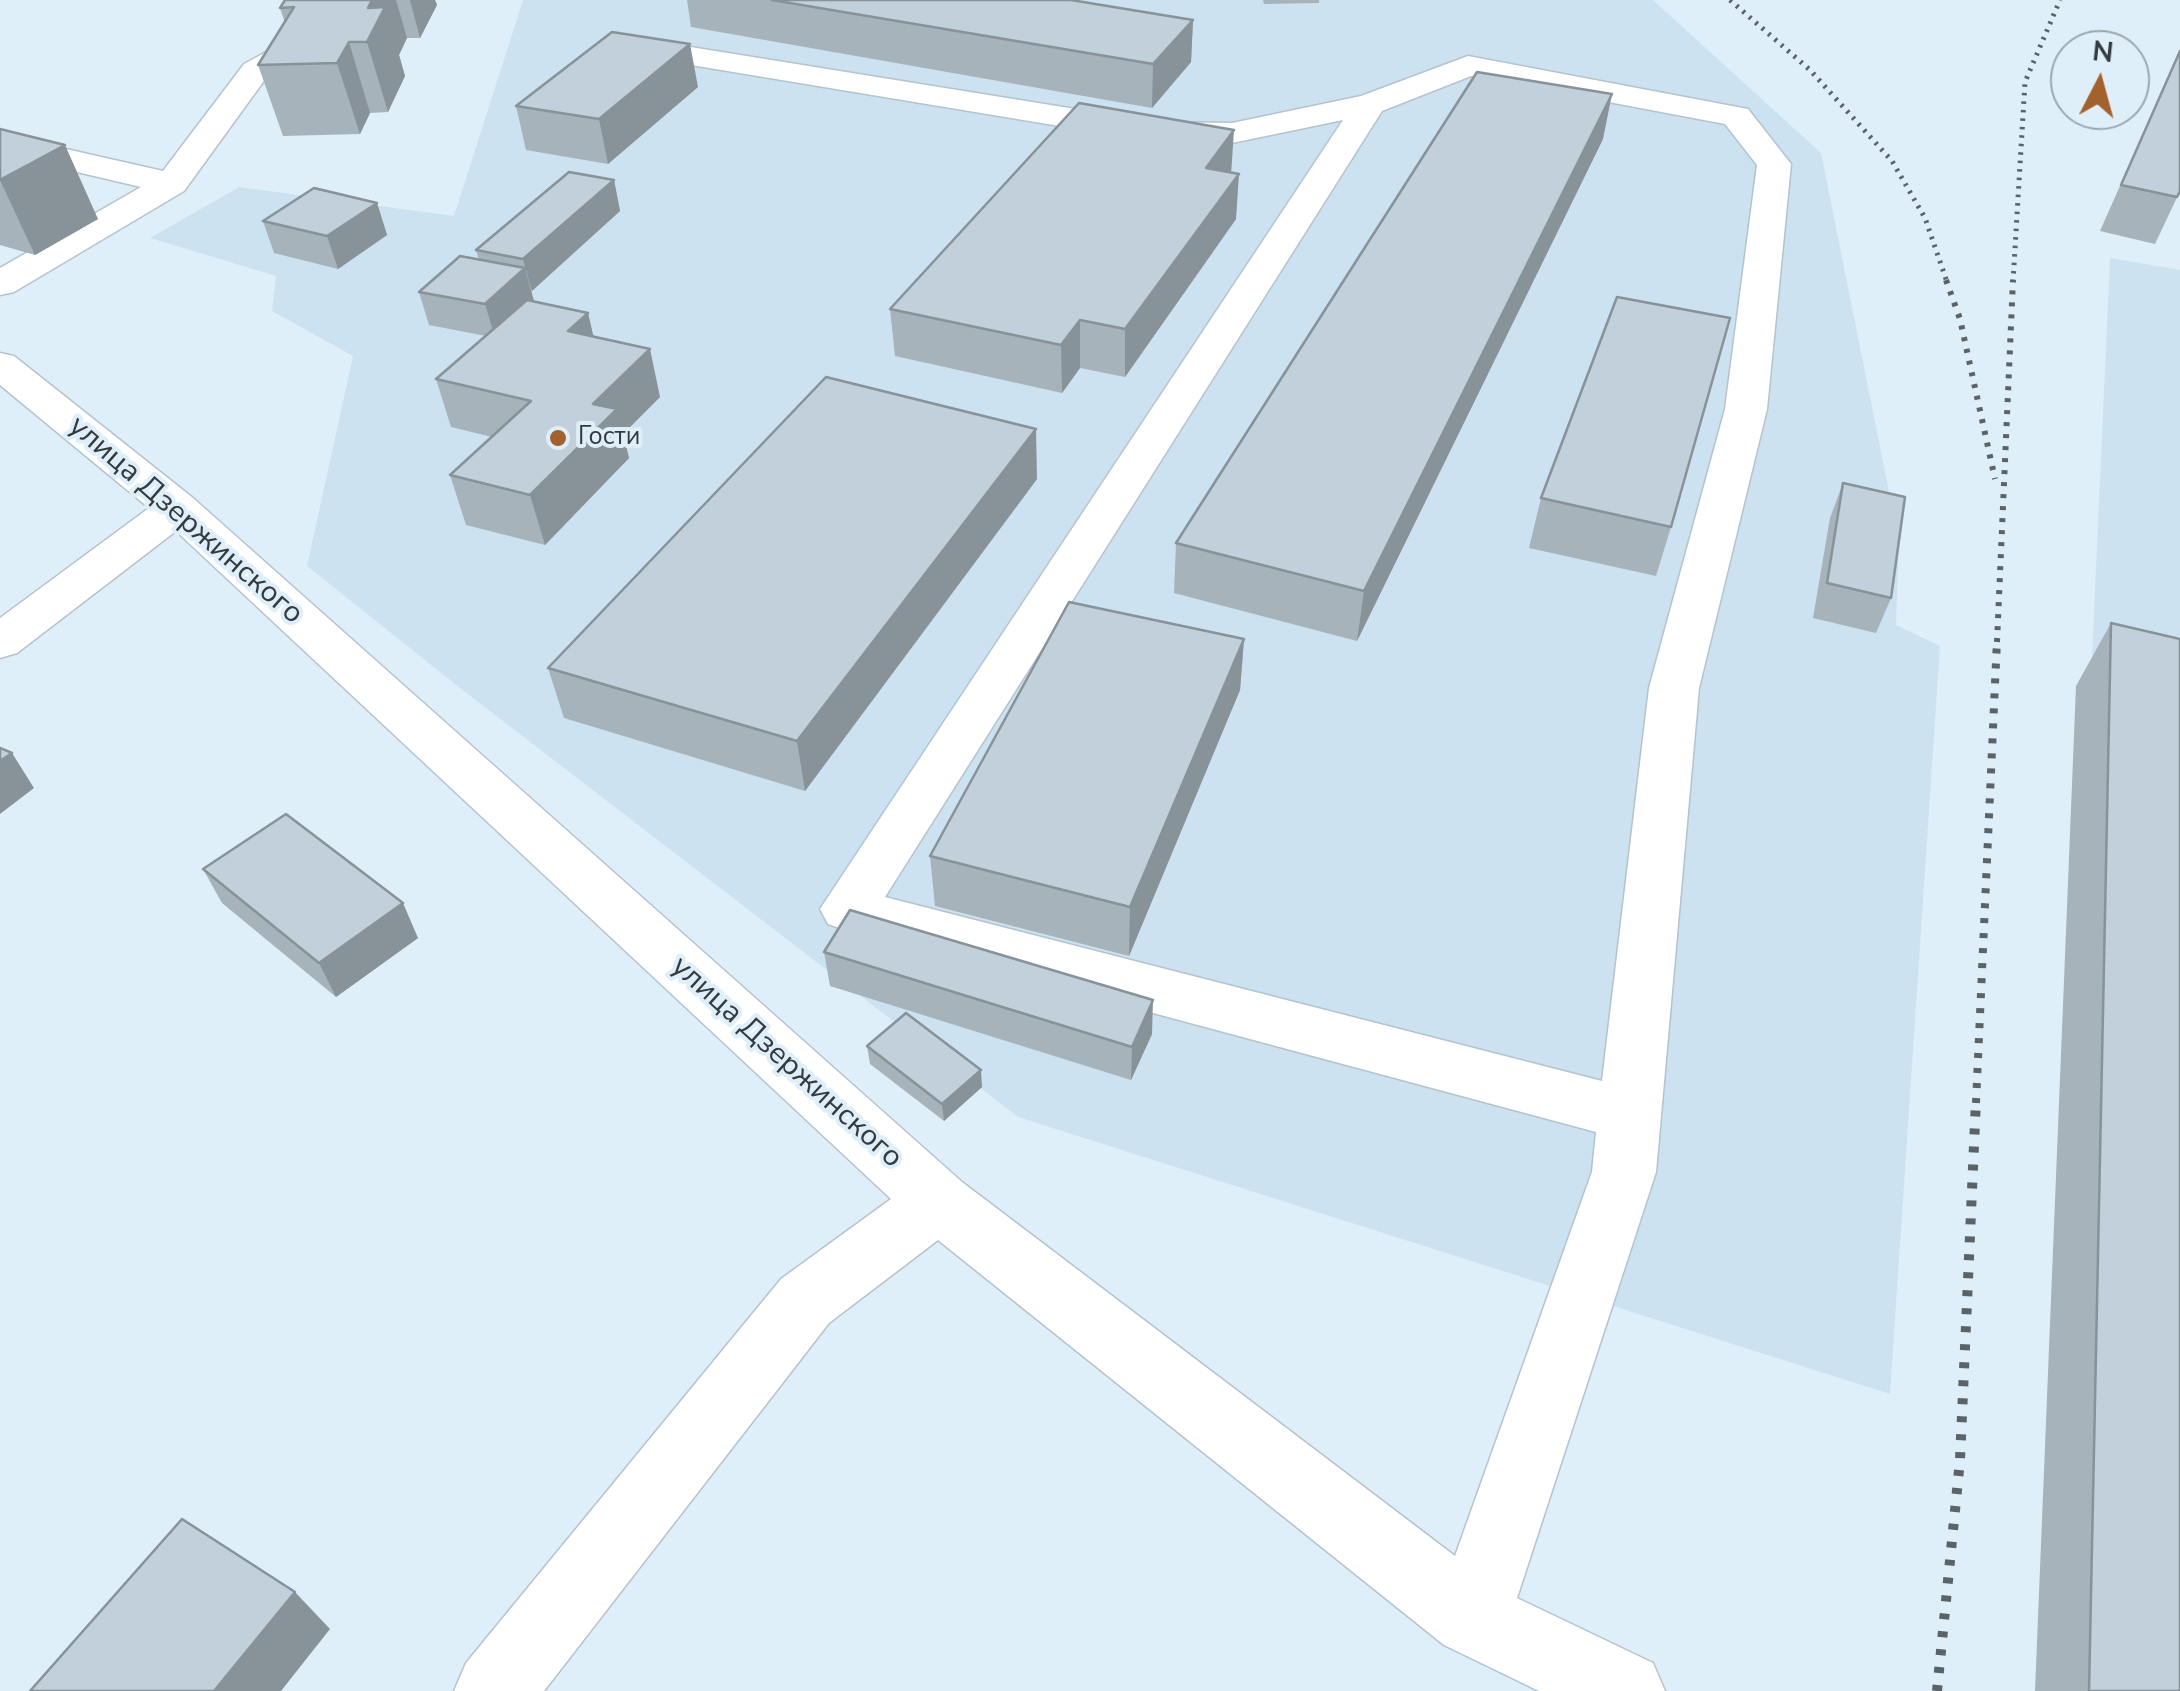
<!DOCTYPE html>
<html>
<head>
<meta charset="utf-8">
<style>
  body { margin:0 }
  #map { position:relative; width:2180px; height:1691px; overflow:hidden; background:#dfeff9; font-family:"Nunito Sans",sans-serif }
  canvas { display:block }
  .north { position:absolute; left:2050px; top:30px; width:100px; height:100px; box-sizing:border-box; background:#dfeff9; border:2px solid #9ba7ae; border-radius:50%; rotate:6deg; font-size:28px; font-weight:700; line-height:40px; text-align:center; color:#343a3e }
  .north::after { content:''; display:block; margin:auto; width:35px; height:45px; background:#a2612d; clip-path:polygon(50% 0,100% 100%,50% 72%,0 100%) }
</style>
</head>
<body>
<div id="map">
<canvas width="2180" height="1691"></canvas>
<div class="north">N</div>
</div>
<script>
const c = document.querySelector('canvas').getContext('2d');
c.lineJoin = 'round';
function fillPath(path, color) {
  c.fillStyle = color;
  c.fill(path, 'evenodd');
}
function poly(rows) {
  const path = new Path2D();
  for (const r of rows) {
    path.moveTo(r[0], r[1]);
    for (let i = 2; i < r.length; i += 2) path.lineTo(r[i], r[i + 1]);
  }
  return path;
}
function strokePath(path, color, width, dash) {
  c.strokeStyle = color;
  c.lineWidth = width;
  c.lineCap = dash ? 'butt' : 'round';
  c.setLineDash(dash || []);
  c.stroke(path);
}
function label(font, color, halo, rows, align = 'center') {
  c.font = font + ' "Nunito Sans",sans-serif';
  c.lineWidth = 8;
  c.setLineDash([]);
  c.textBaseline = 'middle';
  c.strokeStyle = halo;
  c.fillStyle = color;
  for (const [text, x, y, turn = 0] of rows) {
    c.save();
    c.translate(x, y);
    c.rotate((+turn || 0) * Math.PI / 180);
    c.textAlign = isNaN(turn) ? turn : align;
    if (halo) c.strokeText(text, 0, 0);
    c.fillText(text, 0, 0);
    c.restore();
  }
}
const built = poly([
  [523,0,1653,0,1821,153,1899,542,1896,625,1940,646,1890,1394,1018,1117,460,688,307,566,353,356,272,311,276,276,150,238,239,187,454,216],
  [2110,258,2180,270,2180,723,2092,657]
]);
const minor = poly([
  [315,0,345,0,315,51,266,78,184,191,14,292,0,295,0,268,141,187,0,154,0,134,163,171,244,64,292,38,315,0],
  [672,44,1156,122,1232,123,1361,96,1468,56,1748,109,1791,164,1767,409,1699,688,1656,1172,1517,1598,1653,1663,1665,1691,1539,1691,1444,1645,938,1240,829,1323,544,1691,454,1691,466,1663,781,1279,891,1199,176,531,17,653,0,658,0,618,149,508,0,385,0,353,14,356,193,498,962,1182,1455,1556,1592,1172,1596,1132,848,931,828,924,820,909,1343,120,1232,143,1156,142,661,60,656,53,661,46,672,44],
  [1471,76,1725,124,1757,165,1725,409,1649,688,1602,1081,885,897,1382,111,1471,76]
]);
const railFar3 = poly([
  [1730,0,1810,70,1892,161,1925,218,1947,282],
  [2013,282,2025,82,2060,0]
]);
const railFar2 = poly([
  [1946,280,1960,319,1995,479],
  [1997,642,2013,280]
]);
const railFar1 = poly([
  [1976,1103,1997,640]
]);
const rail = poly([
  [1937,1691,1960,1460,1976,1100]
]);
const wall = poly([
  [285,0,435,0,437,5,420,38,407,38,399,55,405,76,388,112,370,113,360,134,283,136,258,65,285,23,280,8],
  [687,0,1071,0,1193,20,1191,62,1152,108,691,27],
  [1263,0,1319,0,1319,3,1264,4],
  [2180,50,2180,191,2155,244,2100,231],
  [698,87,608,164,526,150,516,106],
  [0,129,98,219,35,255,0,245],
  [1603,139,1357,641,1174,593,1176,543],
  [1231,172,1236,219,1125,377,1080,368,1062,393,895,356,890,309],
  [614,180,620,211,531,291,533,301,588,313,593,336,660,397,623,434,629,458,545,545,466,525,450,475,492,437,451,427,436,379,486,336,429,325,419,292,479,260,476,250],
  [377,203,387,235,338,269,274,253,263,221],
  [1037,479,805,791,564,718,548,668],
  [1843,483,1891,598,1876,633,1813,618,1830,518],
  [1541,498,1671,527,1656,576,1529,548],
  [2111,623,2180,1691,2035,1691,2076,686],
  [1244,639,1240,690,1129,956,935,906,930,856],
  [203,869,418,938,336,997,222,903],
  [824,952,1152,1034,1131,1080,830,986],
  [867,1046,982,1087,944,1121,870,1064]
]);
const shadedWall = poly([
  [372,0,396,0,407,38,399,55,405,76,388,112,367,42,368,8],
  [410,0,435,0,437,5,420,38],
  [1193,20,1191,62,1152,108,1153,64],
  [349,42,370,113,360,134,337,63],
  [690,44,698,87,608,164,599,119],
  [1612,94,1603,139,1357,641,1364,591],
  [1234,130,1231,175,1206,168],
  [65,145,98,219,35,255,0,180],
  [1239,174,1236,219,1125,377,1125,329],
  [614,180,620,211,532,291,523,259],
  [377,203,387,235,338,269,327,236],
  [525,268,534,301,495,337,485,304],
  [588,313,599,360,568,331],
  [1080,320,1080,368,1062,393,1061,345],
  [650,349,660,397,623,434,629,458,545,545,530,495,593,404],
  [1036,429,1037,479,805,791,797,741],
  [1244,639,1240,690,1129,956,1130,907],
  [12,753,34,788,0,814,0,761],
  [403,903,418,938,336,997,319,963],
  [1153,1000,1152,1034,1131,1080,1132,1047],
  [981,1070,982,1087,944,1121,942,1104],
  [295,1592,330,1629,281,1691,214,1691]
]);
const building = poly([
  [285,0,372,0,368,8,385,7,367,42,349,42,337,63,258,65,294,7,280,8,285,0],
  [772,0,1071,0,1193,20,1153,64,772,0],
  [612,32,690,44,599,119,516,106,612,32],
  [2180,51,2180,191,2177,197,2121,185,2180,51],
  [1477,72,1612,94,1364,591,1176,543,1477,72],
  [1079,103,1234,130,1206,168,1239,174,1125,329,1080,320,1061,345,890,309,1079,103],
  [0,129,65,145,0,180,0,129],
  [569,172,614,180,523,259,476,250,569,172],
  [314,188,377,203,327,236,263,221,314,188],
  [460,256,525,268,485,304,419,292,460,256],
  [1617,297,1730,318,1671,527,1541,498,1617,297],
  [527,300,588,313,568,331,650,349,593,404,617,409,530,495,450,475,531,401,436,379,527,300],
  [826,377,1036,429,797,741,548,668,826,377],
  [1843,483,1905,497,1891,598,1827,583,1843,483],
  [1069,602,1244,639,1130,907,930,856,1069,602],
  [2111,623,2180,639,2180,1691,2089,1691,2111,623],
  [0,748,12,753,0,761,0,748],
  [286,814,403,903,319,963,203,869,286,814],
  [850,910,1153,1000,1132,1047,824,952,850,910],
  [906,1013,981,1070,942,1104,867,1046,906,1013],
  [182,1519,295,1592,214,1691,30,1691,182,1519]
]);
const markers = [
  [558,438,10,"#a2612d"]
];
const farPoinames = [
  ["Гости",578,438]
];
const streetNames = [
  ["улица Дзержинского",185,521,41],
  ["улица Дзержинского",786,1063,42]
];
fillPath(built, '#cce2f0');
strokePath(minor, '#b4c3cd', 3);
fillPath(minor, '#fff');
strokePath(railFar3, '#5b6368', 5, [2.5, 6]);
strokePath(railFar2, '#5b6368', 6, [4, 8]);
strokePath(railFar1, '#5b6368', 8, [5, 10]);
strokePath(rail, '#5b6368', 10, [6, 12]);
fillPath(wall, '#a6b3bb');
fillPath(shadedWall, '#879299');
fillPath(building, '#c1d0da');
strokePath(building, '#879299', 2.5);
for (const [x, y, r, color] of markers) {
  const dot = new Path2D();
  dot.arc(x, y, r, 0, 2 * Math.PI);
  c.fillStyle = color;
  c.fill(dot);
  strokePath(dot, '#dfeff9', 4);
}
label('25px', '#343a3e', '#dfeff9', farPoinames, 'left');
label('30px', '#343a3e', '#dfeff9', streetNames);
</script>
</body>
</html>
